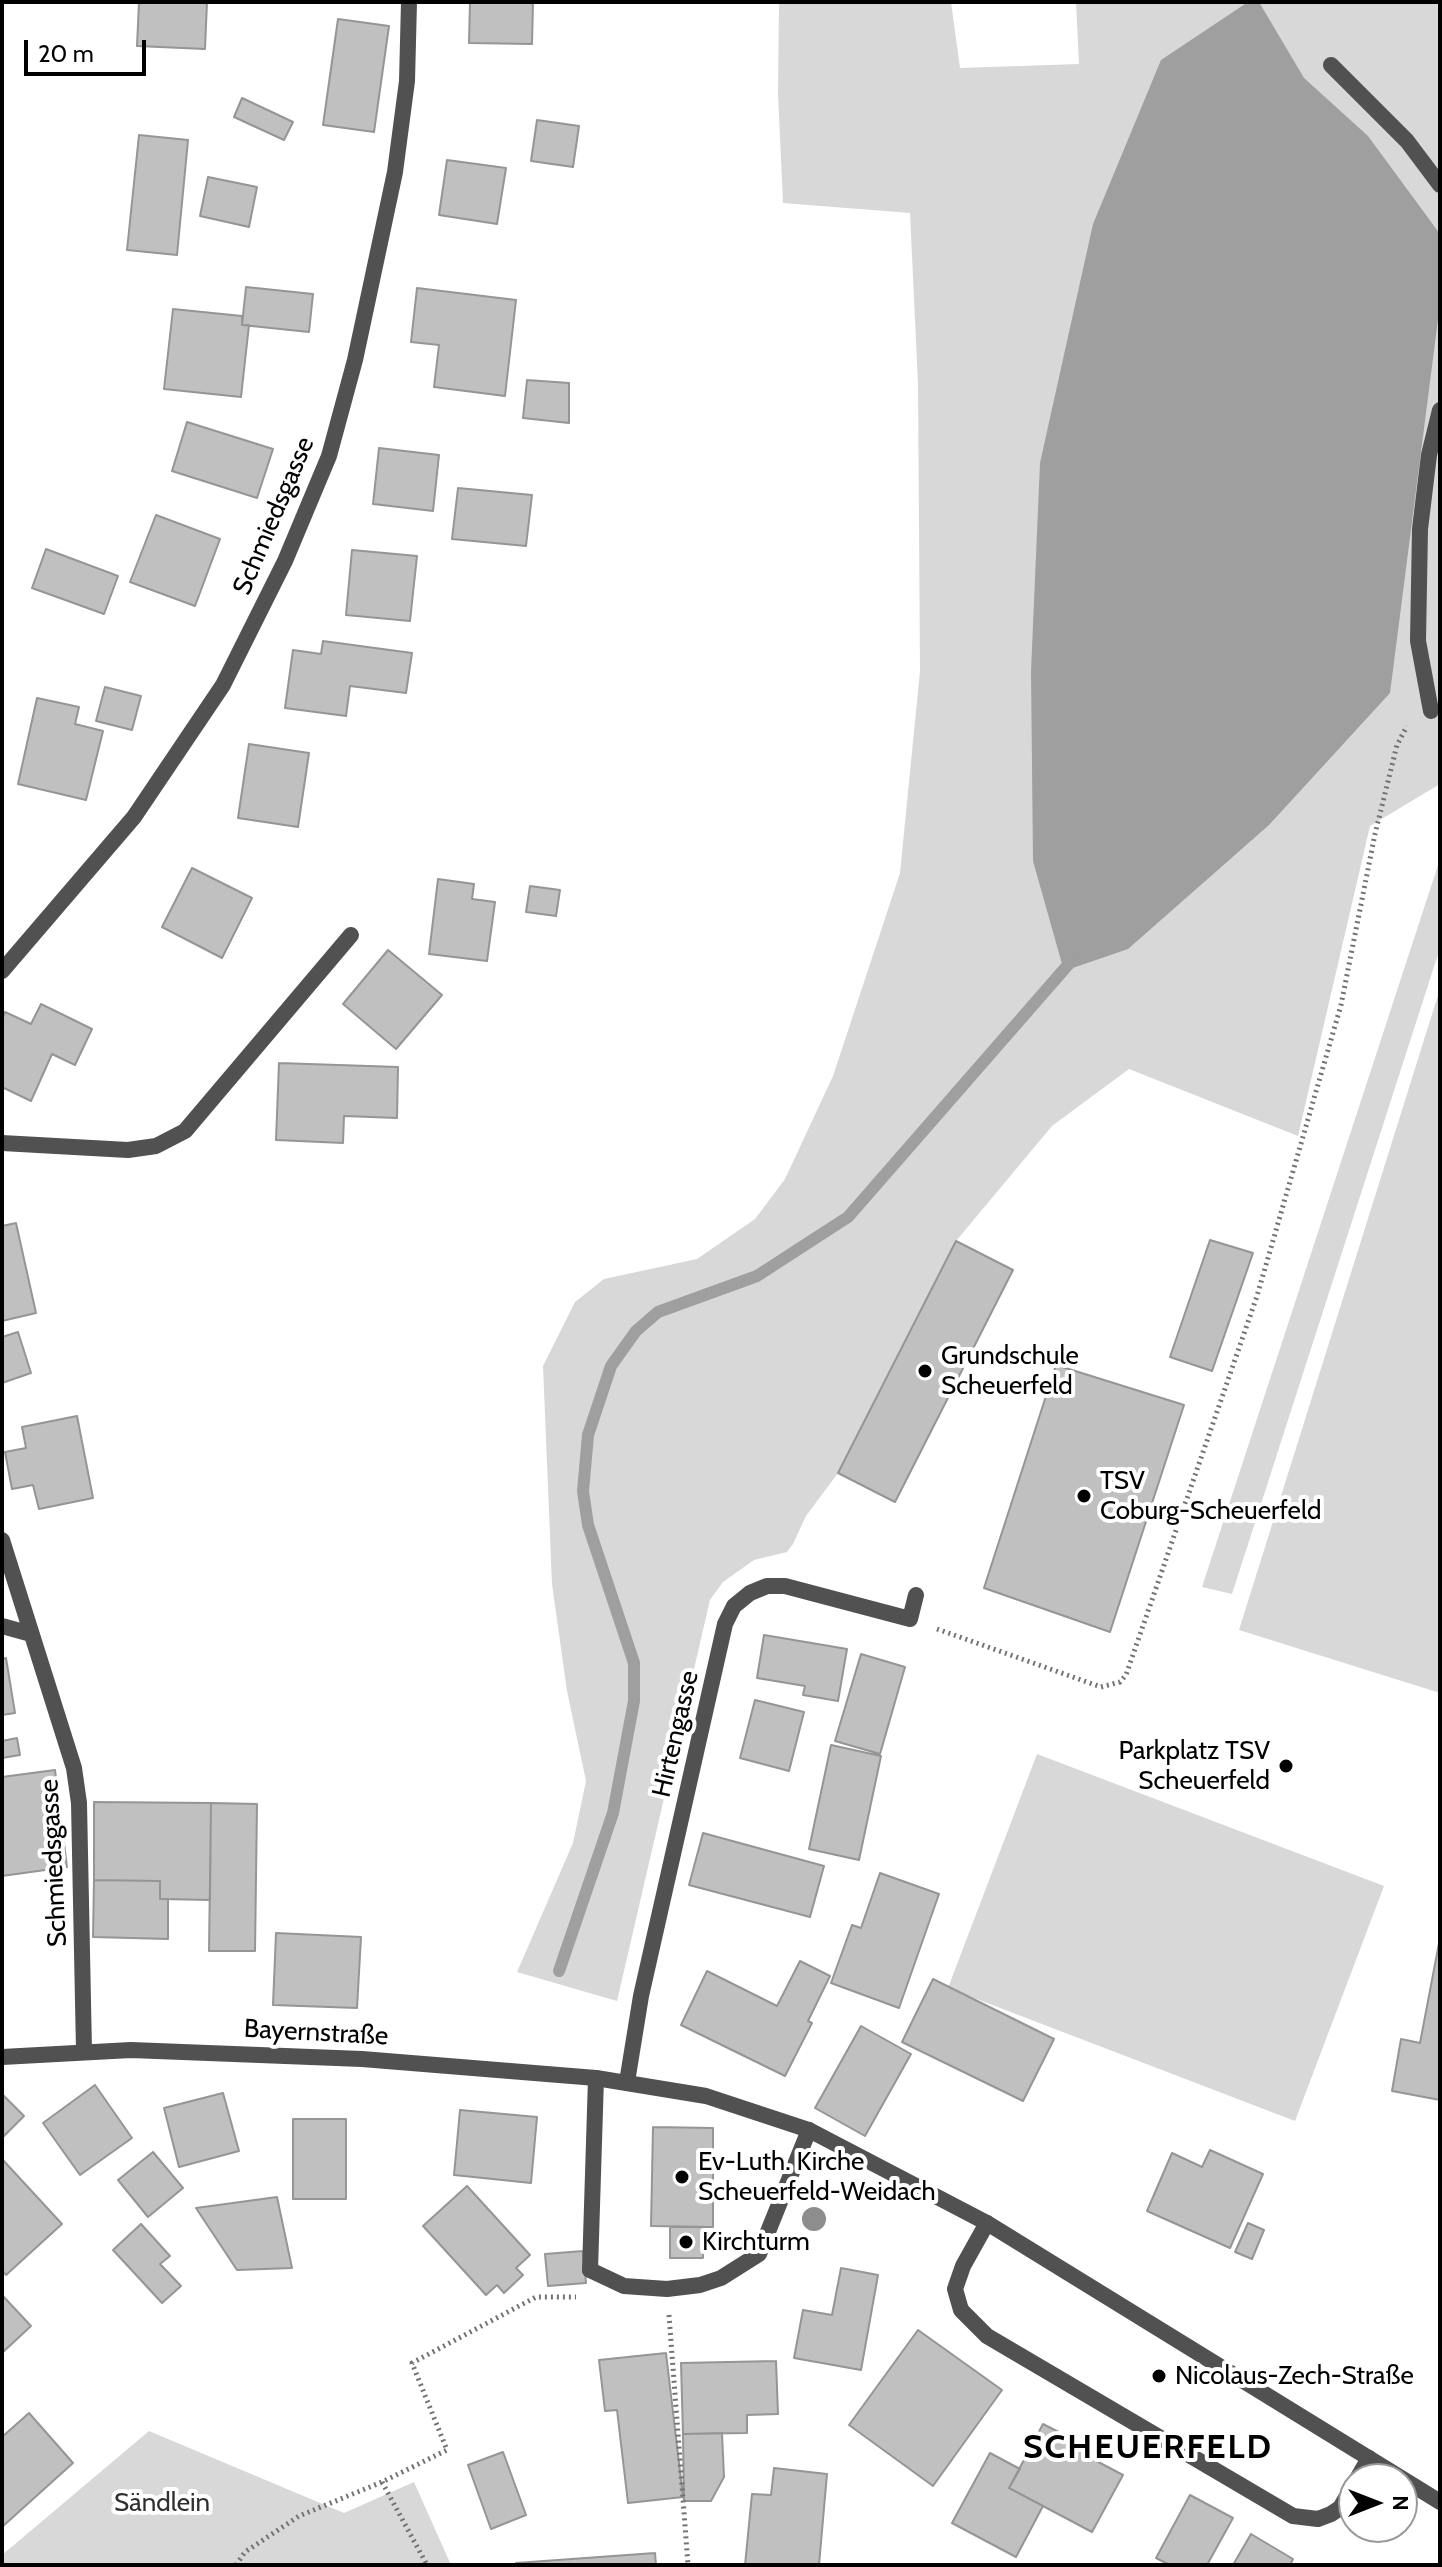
<!DOCTYPE html>
<html>
<head>
<meta charset="utf-8">
<style>
  body { margin:0 }
  #map { position:relative; width:1442px; height:2567px; overflow:hidden; background:#fff; font-family:Cabin,sans-serif }
  canvas { display:block }
  .frame { position:absolute; inset:0; border:4px solid #000; pointer-events:none }
  .north { position:absolute; left:1338px; top:2463px; width:80px; height:80px; box-sizing:border-box; background:#fff; border:2px solid #999; border-radius:50%; rotate:90deg; font-size:22px; font-weight:700; line-height:32px; text-align:center; color:#000 }
  .north::after { content:''; display:block; margin:auto; width:28px; height:36px; background:#000; clip-path:polygon(50% 0,100% 100%,50% 72%,0 100%) }
  .scale { position:absolute; left:24px; top:40px; width:122px; height:36px; box-sizing:border-box; border:4px solid #000; border-top:0; padding-left:10px; font-size:24px; line-height:28px; white-space:nowrap; color:#000; -webkit-text-stroke:6px #fff; paint-order:stroke }
</style>
</head>
<body>
<div id="map">
<canvas width="1442" height="2567"></canvas>
<div class="frame"></div>
<div class="north">N</div>
<div class="scale">20 m</div>
</div>
<script>
const c = document.querySelector('canvas').getContext('2d');
c.lineJoin = 'round';
function fillPath(path, color) {
  c.fillStyle = color;
  c.fill(path, 'evenodd');
}
function poly(rows) {
  const path = new Path2D();
  for (const r of rows) {
    path.moveTo(r[0], r[1]);
    for (let i = 2; i < r.length; i += 2) path.lineTo(r[i], r[i + 1]);
  }
  return path;
}
function strokePath(path, color, width, dash) {
  c.strokeStyle = color;
  c.lineWidth = width;
  c.lineCap = dash ? 'butt' : 'round';
  c.setLineDash(dash || []);
  c.stroke(path);
}
function label(font, color, halo, rows, align = 'center') {
  c.font = font + ' Cabin,sans-serif';
  c.lineWidth = 8;
  c.setLineDash([]);
  c.textBaseline = 'middle';
  c.strokeStyle = halo;
  c.fillStyle = color;
  for (const [text, x, y, turn = 0] of rows) {
    c.save();
    c.translate(x, y);
    c.rotate((+turn || 0) * Math.PI / 180);
    c.textAlign = isNaN(turn) ? turn : align;
    if (halo) c.strokeText(text, 0, 0);
    c.fillText(text, 0, 0);
    c.restore();
  }
}
const green = poly([
  [779,2,951,2,960,68,1079,64,1076,2,1440,2,1440,784,1370,826,1298,1136,1129,1069,1052,1126,956,1241,838,1473,806,1516,793,1544,787,1552,754,1560,723,1582,710,1600,617,2001,517,1972,573,1843,586,1781,567,1691,552,1584,543,1366,575,1302,604,1279,697,1259,755,1219,785,1179,833,1076,900,873,920,671,918,384,910,213,783,203,778,93],
  [1440,859,1440,948,1232,1594,1202,1587],
  [1439,992,1440,992,1440,1693,1239,1630],
  [1037,1754,1384,1886,1295,2121,948,1988],
  [149,2431,344,2513,414,2482,451,2565,2,2565,2,2555]
]);
const water = poly([
  [1248,2,1259,2,1304,78,1368,136,1440,234,1440,304,1390,693,1269,825,1128,949,1064,971,1033,861,1031,671,1040,463,1093,224,1161,60]
]);
const stream = poly([
  [559,1971,613,1813,634,1701,634,1663,588,1525,583,1491,588,1435,611,1366,636,1331,658,1312,757,1276,848,1217,1074,958]
]);
const building = poly([
  [139,2,207,2,205,49,137,46,139,2],
  [470,2,533,2,532,44,469,43,470,2],
  [338,19,389,26,374,132,323,125,338,19],
  [242,98,293,122,284,140,234,117,242,98],
  [537,120,579,126,573,167,531,161,537,120],
  [139,135,188,140,177,255,127,250,139,135],
  [447,160,506,168,497,224,439,215,447,160],
  [208,177,257,187,249,227,200,216,208,177],
  [246,287,313,294,309,332,242,325,246,287],
  [417,288,516,300,505,396,434,387,439,345,411,342,417,288],
  [173,309,242,316,242,325,249,325,241,397,164,389,173,309],
  [527,380,569,383,569,423,523,418,527,380],
  [187,422,273,449,257,498,172,471,187,422],
  [379,448,439,455,433,511,373,504,379,448],
  [458,488,532,495,526,546,452,539,458,488],
  [156,515,220,539,195,606,130,582,156,515],
  [46,549,118,576,104,614,32,588,46,549],
  [352,550,417,556,410,621,346,615,352,550],
  [323,641,412,653,406,693,350,686,346,716,285,708,293,650,321,654,323,641],
  [105,687,141,696,132,730,96,721,105,687],
  [37,698,79,707,75,724,103,731,86,800,18,784,37,698],
  [249,744,309,753,298,827,238,818,249,744],
  [192,868,252,898,222,958,162,927,192,868],
  [438,879,474,884,472,899,495,902,487,961,429,954,438,879],
  [530,886,560,890,556,916,526,912,530,886],
  [388,950,442,995,396,1049,343,1004,388,950],
  [41,1004,92,1029,75,1065,52,1054,31,1101,2,1087,2,1019,5,1012,31,1024,41,1004],
  [279,1063,398,1067,397,1118,344,1116,343,1143,276,1140,279,1063],
  [16,1223,36,1313,2,1321,2,1226,16,1223],
  [1210,1240,1253,1253,1212,1371,1170,1357,1210,1240],
  [956,1241,1013,1270,895,1502,838,1473,956,1241],
  [18,1332,31,1373,2,1383,2,1337,18,1332],
  [1056,1365,1184,1405,1110,1632,984,1588,1056,1365],
  [77,1416,93,1498,39,1509,33,1485,12,1489,5,1452,26,1448,22,1427,77,1416],
  [764,1635,847,1649,838,1701,803,1695,805,1686,757,1678,764,1635],
  [861,1654,905,1667,880,1754,835,1741,861,1654],
  [6,1658,15,1713,2,1715,2,1659,6,1658],
  [755,1700,804,1712,789,1771,740,1758,755,1700],
  [17,1738,20,1755,2,1758,2,1741,17,1738],
  [831,1745,881,1756,859,1860,809,1849,831,1745],
  [55,1770,67,1867,2,1876,2,1777,55,1770],
  [94,1802,211,1803,210,1900,160,1899,160,1881,94,1880,94,1802],
  [211,1803,257,1804,255,1951,209,1951,211,1803],
  [703,1833,824,1866,810,1917,689,1885,703,1833],
  [880,1873,939,1894,899,2008,831,1983,852,1925,861,1928,880,1873],
  [94,1880,160,1881,160,1899,168,1899,168,1939,93,1937,94,1880],
  [276,1933,361,1937,357,2008,273,2005,276,1933],
  [1440,1938,1440,2100,1392,2091,1401,2039,1420,2043,1440,1938],
  [800,1961,830,1976,808,2021,812,2023,785,2076,681,2025,707,1971,777,2006,800,1961],
  [933,1979,1054,2039,1023,2101,902,2042,933,1979],
  [861,2026,911,2054,865,2136,815,2108,861,2026],
  [95,2085,132,2138,80,2175,43,2123,95,2085],
  [223,2093,239,2151,179,2167,164,2108,223,2093],
  [2,2094,24,2116,2,2138,2,2094],
  [460,2110,537,2117,531,2183,454,2175,460,2110],
  [293,2119,346,2119,346,2199,293,2199,293,2119],
  [653,2127,713,2128,713,2227,651,2226,653,2127],
  [1210,2150,1263,2174,1230,2248,1147,2211,1172,2153,1202,2167,1210,2150],
  [153,2152,183,2188,148,2217,118,2180,153,2152],
  [2,2159,62,2224,6,2275,2,2270,2,2159],
  [467,2186,530,2255,516,2268,523,2275,504,2293,497,2285,486,2295,423,2226,467,2186],
  [277,2197,292,2268,237,2270,196,2208,277,2197],
  [1248,2223,1264,2230,1252,2259,1235,2252,1248,2223],
  [141,2224,170,2256,160,2264,181,2286,162,2303,113,2250,141,2224],
  [670,2227,703,2227,703,2258,670,2258,670,2227],
  [583,2251,586,2283,548,2286,545,2254,583,2251],
  [841,2268,878,2275,861,2370,794,2358,803,2310,832,2315,841,2268],
  [2,2295,31,2326,2,2353,2,2295],
  [918,2330,1002,2390,933,2486,849,2425,918,2330],
  [666,2353,683,2497,628,2503,617,2410,605,2411,599,2360,666,2353],
  [776,2361,778,2414,747,2415,747,2433,683,2434,681,2363,776,2361],
  [29,2413,73,2463,2,2527,2,2437,29,2413],
  [1043,2424,1088,2447,1083,2454,1123,2475,1092,2532,1009,2488,1043,2424],
  [722,2433,724,2477,711,2501,684,2501,683,2434,722,2433],
  [503,2452,526,2515,491,2529,468,2465,503,2452],
  [990,2453,1020,2469,1009,2488,1043,2506,1016,2557,952,2523,990,2453],
  [774,2468,827,2474,819,2565,745,2565,752,2494,771,2495,774,2468],
  [1190,2495,1233,2518,1207,2565,1170,2565,1156,2558,1190,2495],
  [1251,2534,1293,2559,1290,2565,1233,2565,1251,2534],
  [655,2553,656,2565,516,2565,516,2563,655,2553]
]);
const path = poly([
  [937,1629,1101,1687,1120,1682,1126,1675,1257,1296,1341,1005,1375,834,1397,745,1407,726],
  [669,2315,688,2565],
  [382,2482,427,2565],
  [236,2565,245,2552,299,2516,382,2482,447,2450,412,2363,536,2297,576,2297]
]);
const service = poly([
  [1331,65,1407,141,1440,185],
  [1431,711,1418,641,1420,529,1429,455,1440,410],
  [2,1143,128,1150,156,1146,185,1131,351,935],
  [987,2223,963,2266,955,2289,961,2310,987,2336,1293,2516,1318,2519,1331,2514,1340,2508,1354,2484],
  [590,2270,624,2286,667,2289,700,2285,721,2278,759,2254,809,2130],
  [1357,2479,1369,2458]
]);
const minor = poly([
  [2,971,134,817,223,685,285,561,329,456,355,360,395,172,407,81,409,2],
  [2,1540,74,1768,79,1803,84,2051],
  [2,1626,31,1634],
  [627,2082,641,1996,725,1624,734,1606,750,1593,767,1586,785,1586,910,1619,916,1595],
  [590,2270,596,2078]
]);
const tertiary = poly([
  [2,2057,131,2050,362,2059,596,2078,706,2096,809,2130,987,2223,1440,2502]
]);
const trees = [
  [814,2219]
];
const markers = [
  [925,1371,8,"#000"],
  [1084,1496,8,"#000"],
  [1286,1766,8,"#000"],
  [682,2177,8,"#000"],
  [686,2242,8,"#000"],
  [1159,2376,8,"#000"]
];
const streetNames = [
  ["Schmiedsgasse",274,516,-67],
  ["Hirtengasse",676,1734,-77],
  ["Schmiedsgasse",54,1863,-93],
  ["Bayernstraße",316,2033,3]
];
const poiNames = [
  ["Grundschule",941,1356],
  ["Scheuerfeld",941,1386],
  ["TSV",1100,1481],
  ["Coburg-Scheuerfeld",1100,1511],
  ["Parkplatz TSV",1270,1751,"right"],
  ["Scheuerfeld",1270,1781,"right"],
  ["Ev-Luth. Kirche",698,2162],
  ["Scheuerfeld-Weidach",698,2192],
  ["Kirchturm",702,2242],
  ["Nicolaus-Zech-Straße",1175,2376]
];
const parkNames = [
  ["Sändlein",162,2503]
];
const districtNames = [
  ["SCHEUERFELD",1148,2448]
];
fillPath(green, '#d8d8d8');
fillPath(water, '#9f9f9f');
strokePath(stream, '#9f9f9f', 12);
fillPath(building, '#c0c0c0');
strokePath(building, '#959595', 2);
strokePath(path, '#737373', 5, [2, 4]);
strokePath(service, '#515151', 16);
strokePath(minor, '#515151', 16);
strokePath(tertiary, '#515151', 16);
c.fillStyle = '#8d8d8d';
for (const [x, y] of trees) {
  c.beginPath();
  c.arc(x, y, 12, 0, 2 * Math.PI);
  c.fill();
}
for (const [x, y, r, color] of markers) {
  const dot = new Path2D();
  dot.arc(x, y, r, 0, 2 * Math.PI);
  c.fillStyle = color;
  c.fill(dot);
  strokePath(dot, '#fff', 3);
}
label('26px', '#000', '#fff', streetNames);
label('26px', '#000', '#fff', poiNames, 'left');
label('26px', '#2f2f2f', '#fff', parkNames);
c.letterSpacing = '2px';
label('bold 34px', '#000', '#fff', districtNames);
c.letterSpacing = '0px';
</script>
</body>
</html>
